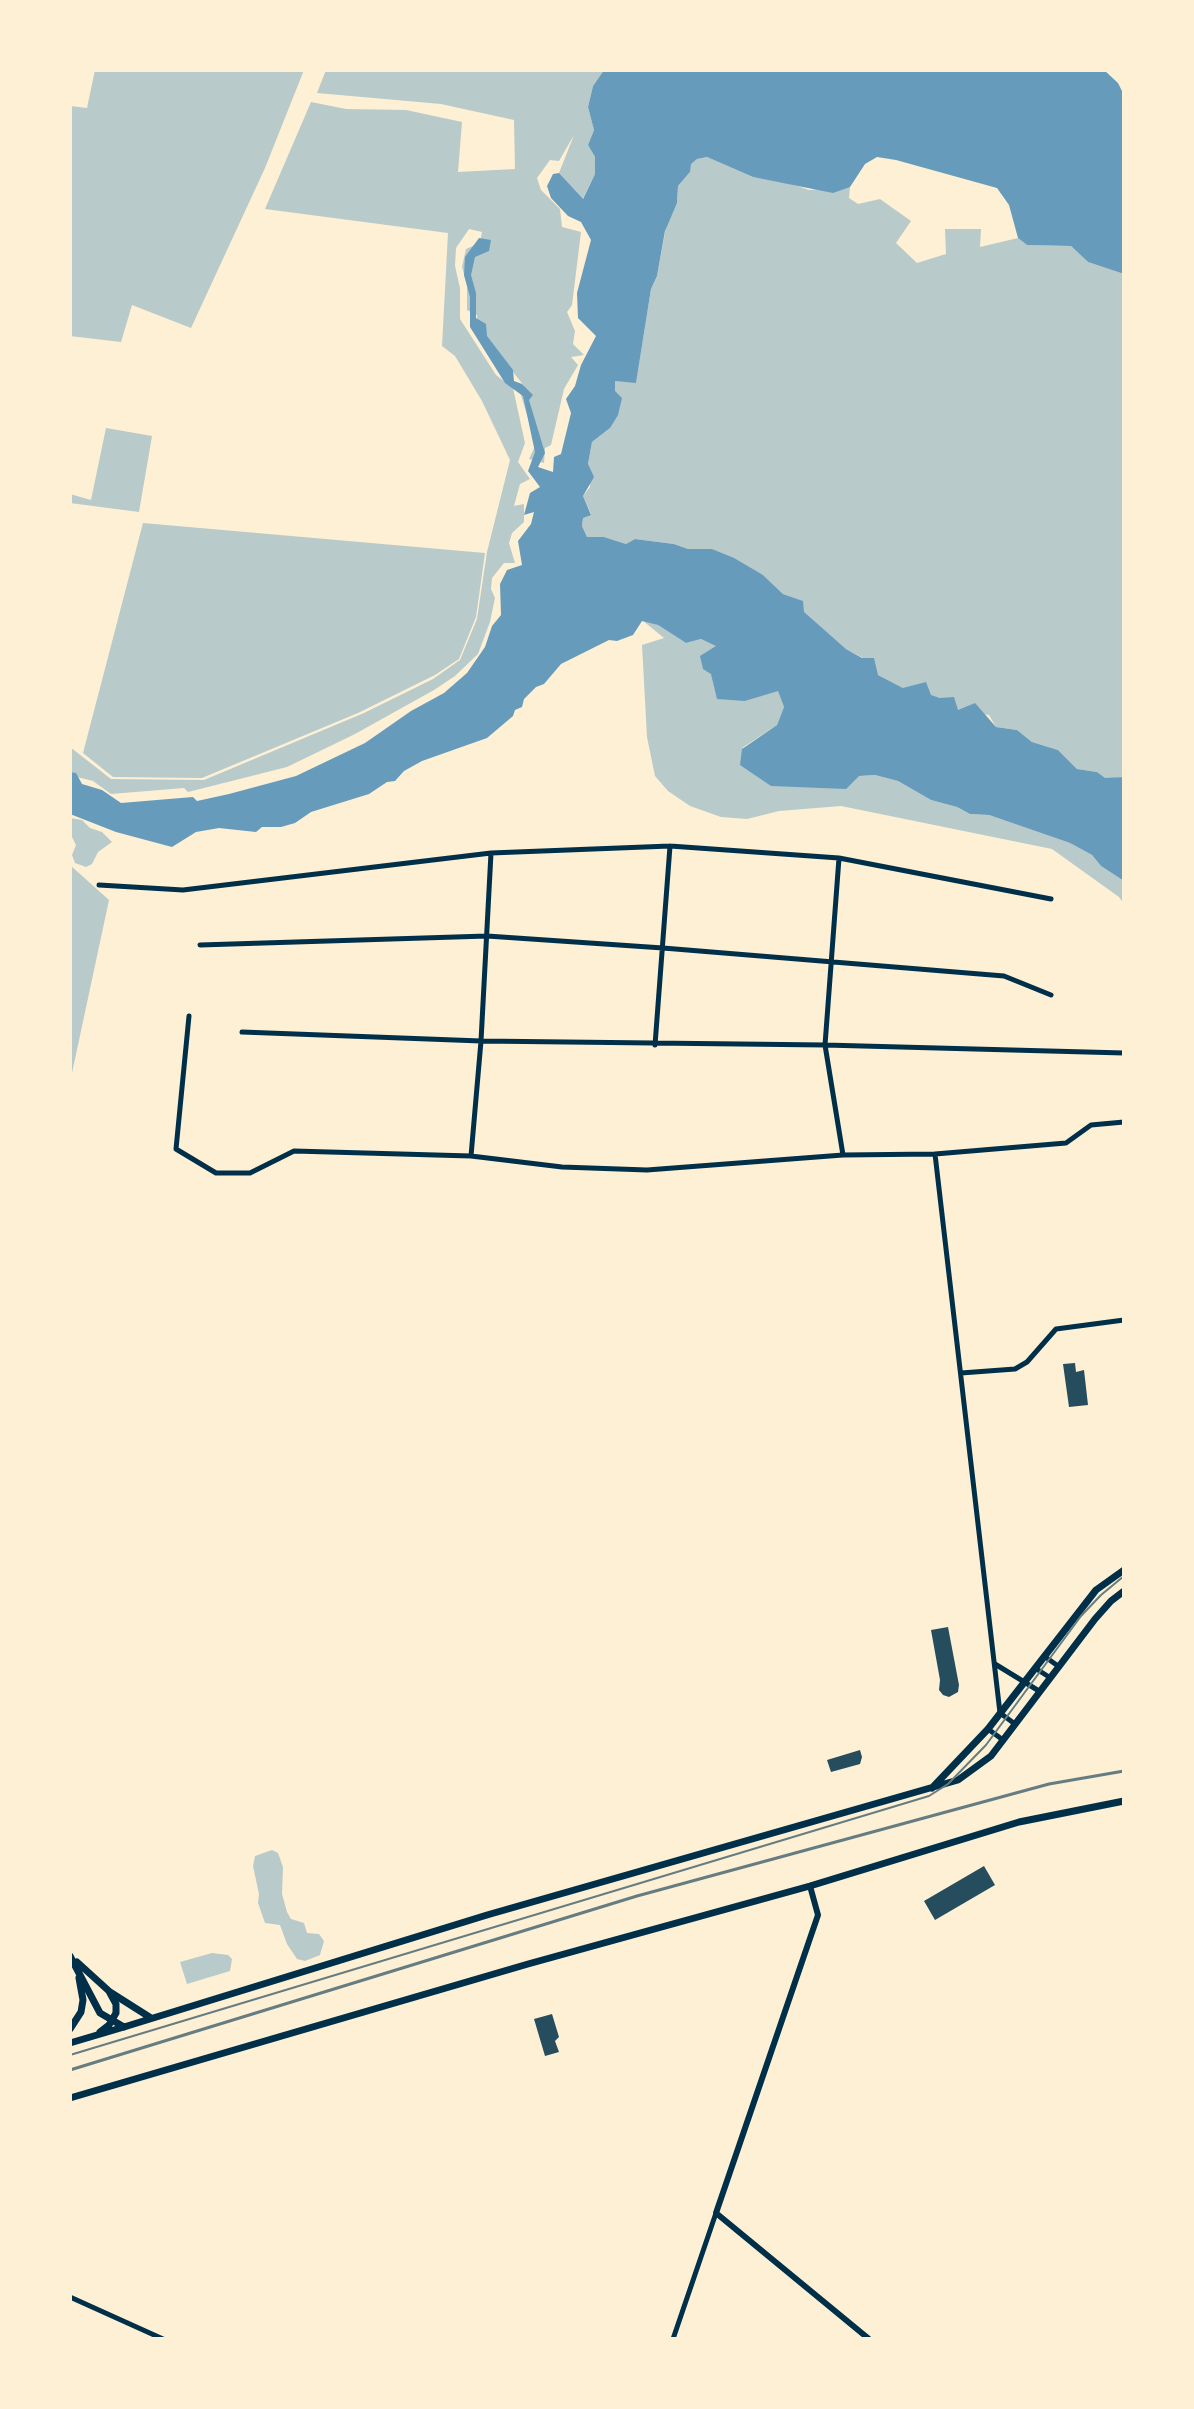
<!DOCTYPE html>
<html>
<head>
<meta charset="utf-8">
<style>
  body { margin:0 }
  #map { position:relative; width:1194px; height:2409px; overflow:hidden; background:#fdf0d5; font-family:"Open Sans",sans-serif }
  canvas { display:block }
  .frame { position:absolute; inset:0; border:72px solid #fdf0d5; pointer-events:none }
</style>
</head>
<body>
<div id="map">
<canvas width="1194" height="2409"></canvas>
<div class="frame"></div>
</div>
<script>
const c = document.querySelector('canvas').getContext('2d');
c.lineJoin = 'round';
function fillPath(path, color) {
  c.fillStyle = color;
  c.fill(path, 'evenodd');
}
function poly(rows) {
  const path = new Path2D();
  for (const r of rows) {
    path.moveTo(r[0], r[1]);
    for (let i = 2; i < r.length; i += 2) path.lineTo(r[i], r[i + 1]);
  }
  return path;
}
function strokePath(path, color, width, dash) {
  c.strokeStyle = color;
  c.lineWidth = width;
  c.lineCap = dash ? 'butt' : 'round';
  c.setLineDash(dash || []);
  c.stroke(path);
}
const green = poly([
  [95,70,304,70,265,168,191,328,132,305,121,342,70,336,70,106,87,108],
  [326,70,604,70,593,86,588,107,594,130,588,145,595,157,595,174,582,200,559,173,574,135,559,161,550,160,537,178,541,190,560,209,562,227,581,232,572,305,567,312,575,331,573,344,584,355,571,357,578,365,564,389,551,445,545,448,544,463,529,459,536,444,520,392,524,386,478,327,477,315,467,310,467,285,462,267,466,249,480,243,482,232,469,229,456,248,455,266,460,288,460,319,496,375,513,388,525,443,518,462,530,479,520,484,514,506,524,504,524,522,512,533,509,543,515,563,504,563,492,578,491,589,495,598,490,622,478,654,455,676,434,690,355,734,287,767,188,792,184,788,111,794,93,781,73,776,70,770,70,747,111,779,204,780,364,713,433,679,460,660,477,619,487,552,510,460,482,401,455,356,442,346,448,233,265,209,311,102,346,109,406,110,462,122,458,172,515,169,514,120,441,104,317,93],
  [707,157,753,177,792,184,809,190,850,187,849,198,858,204,880,199,911,221,896,243,917,263,946,254,945,229,981,229,980,247,1018,238,1027,245,1071,246,1088,262,1124,274,1124,777,1105,779,1097,772,1077,769,1058,750,1032,742,1017,730,996,727,989,715,958,711,940,698,903,688,878,675,863,658,846,649,803,612,802,601,783,594,763,575,712,549,688,549,674,544,635,539,626,544,604,537,587,537,582,526,583,518,591,514,583,496,590,487,588,464,592,442,610,428,615,381,636,382,651,289,657,276,667,222,677,203,678,186,690,172,690,164,697,159],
  [106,428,152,436,139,512,70,503,70,494,91,500],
  [143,523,485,553,476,617,459,659,435,675,358,713,202,778,113,777,83,753],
  [642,620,658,625,686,643,701,639,717,646,711,674,745,701,778,690,784,707,777,725,742,748,859,776,875,775,898,781,931,800,957,807,970,814,989,815,1070,843,1092,855,1101,866,1124,881,1124,904,1119,897,1052,849,841,806,779,811,747,819,721,817,690,806,668,791,655,776,647,737,642,645,664,638],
  [70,818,82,820,90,828,102,832,112,842,98,852,92,864,86,867,75,863,72,855,76,845,70,833],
  [70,865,109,900,72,1073,70,1073],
  [272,1850,278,1853,283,1867,282,1894,287,1912,291,1919,304,1923,307,1933,319,1934,324,1941,320,1955,305,1961,297,1959,287,1944,280,1925,265,1923,258,1903,259,1894,253,1866,255,1856],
  [212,1953,228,1955,232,1959,230,1971,187,1984,180,1962]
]);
const water = poly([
  [604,70,1104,70,1118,83,1124,95,1124,274,1088,262,1071,246,1027,245,1018,238,1009,205,997,188,896,160,877,157,865,164,850,187,833,193,753,177,707,157,697,159,691,164,690,172,678,186,677,203,665,231,657,276,651,289,636,383,615,381,615,391,622,398,618,415,610,428,592,442,588,464,594,477,583,496,591,515,583,518,582,526,587,537,604,537,626,544,635,539,674,544,688,549,712,549,734,558,763,575,783,594,803,601,804,612,846,649,862,658,874,658,878,675,903,688,926,682,931,695,940,698,954,697,958,710,975,703,996,727,1017,730,1032,742,1058,750,1077,769,1097,772,1105,778,1124,777,1124,881,1101,866,1092,855,1070,843,989,815,970,814,957,807,931,800,898,781,875,775,859,776,846,789,771,786,740,765,742,749,777,725,784,707,778,691,745,701,717,699,711,674,703,669,700,656,716,646,701,639,686,643,658,625,642,621,633,635,617,641,609,640,561,664,544,684,536,687,524,699,522,707,515,710,513,716,487,738,422,761,404,771,395,781,387,782,369,794,311,812,295,823,281,827,262,827,256,832,219,828,196,832,172,847,116,832,70,814,70,772,76,773,82,784,102,790,121,803,193,797,197,801,229,794,296,776,365,743,411,711,444,693,467,673,485,647,492,626,501,615,500,584,507,570,522,565,518,541,531,524,534,512,524,515,530,493,540,487,528,471,535,452,523,396,505,383,470,327,470,297,464,275,465,257,479,238,491,240,489,251,475,257,471,275,476,293,476,318,486,324,487,336,513,370,514,381,522,384,533,395,529,400,545,453,538,467,553,472,554,457,561,454,571,413,566,399,575,386,581,365,596,336,578,318,577,293,591,240,581,222,568,216,551,198,547,186,553,174,559,173,583,199,595,174,595,157,588,145,594,130,588,107,593,86]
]);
const building = poly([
  [1075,1363,1076,1372,1084,1370,1088,1405,1069,1407,1063,1364],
  [948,1627,959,1685,958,1692,949,1697,943,1695,939,1690,940,1680,931,1630],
  [860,1750,862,1757,860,1764,831,1772,827,1760],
  [984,1866,995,1885,935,1920,924,1901],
  [552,2014,559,2037,555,2041,559,2052,545,2056,534,2019]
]);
const minor = poly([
  [839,858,825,1045,843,1155],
  [99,885,183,890,491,853,670,846,839,858,1051,899],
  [200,945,487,936,663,948,1004,976,1051,995],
  [189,1016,176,1149,216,1173,250,1173,294,1151,471,1156,562,1167,647,1170,843,1155,935,1154,1066,1143,1091,1125,1124,1122],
  [242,1032,481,1041,825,1045,1124,1053],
  [655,1045,670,846],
  [935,1154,1000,1713,1015,1724],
  [471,1156,481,1041,491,853],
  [961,1373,1015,1369,1027,1362,1056,1329,1124,1320],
  [1044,1656,1058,1666],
  [995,1664,1039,1691],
  [1035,1668,1049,1677],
  [988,1729,1003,1740],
  [70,2297,163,2339],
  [673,2339,716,2213]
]);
const tertiary = poly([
  [810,1886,818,1915,716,2213,869,2339]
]);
const secondary = poly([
  [70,2029,81,2012,83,2000,79,1978],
  [100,2032,109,2025,116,2013,116,2004,110,1993],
  [70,2043,124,2027],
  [70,2098,528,1964,810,1886,1019,1822,1124,1801]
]);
const primary = poly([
  [932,1788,988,1729,1096,1590,1124,1570],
  [70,1956,100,2013,124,2027,487,1915,958,1780,991,1756,1095,1619,1111,1601,1124,1591],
  [77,1962,110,1992,151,2018]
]);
const tram = poly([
  [70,2055,929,1796,948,1784,986,1745,1081,1616,1101,1595,1124,1576]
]);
const rail = poly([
  [70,2070,637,1896,1049,1784,1124,1771]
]);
fillPath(green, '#b9caca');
fillPath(water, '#669bbc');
fillPath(building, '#264d5e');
strokePath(minor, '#003049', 5);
strokePath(tertiary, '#003049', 6);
strokePath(secondary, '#003049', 7);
strokePath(primary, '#003049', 7);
strokePath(tram, '#657d81', 2);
strokePath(rail, '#657d81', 3);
</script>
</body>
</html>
